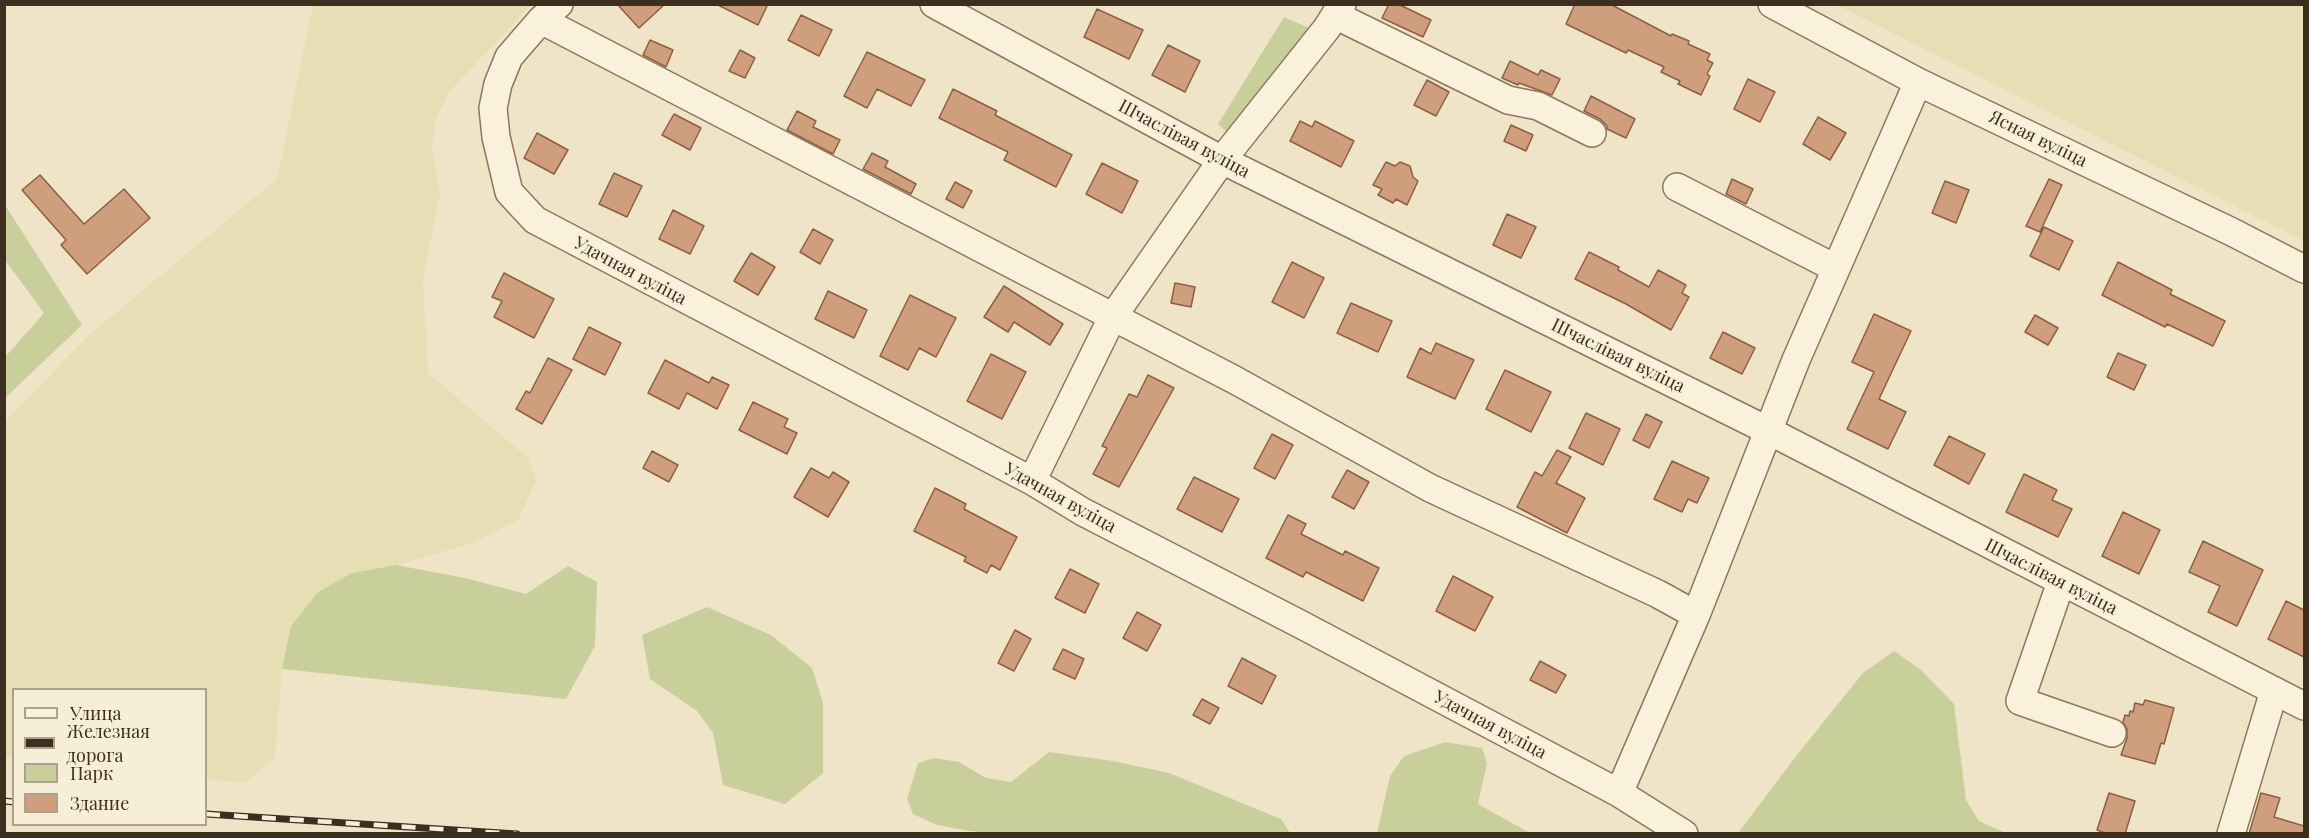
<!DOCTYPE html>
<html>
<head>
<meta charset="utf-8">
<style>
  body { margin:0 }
  #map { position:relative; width:2309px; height:838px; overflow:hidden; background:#f0e4c8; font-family:"Playfair Display",serif }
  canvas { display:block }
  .frame { position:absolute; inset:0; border:6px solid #3d2e20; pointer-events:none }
  .legend { position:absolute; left:12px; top:688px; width:195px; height:138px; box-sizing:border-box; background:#f7eed8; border:2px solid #ada18e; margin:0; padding:8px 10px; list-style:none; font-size:18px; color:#3d2e20 }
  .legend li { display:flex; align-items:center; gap:12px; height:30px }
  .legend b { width:30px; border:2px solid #ada18e }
</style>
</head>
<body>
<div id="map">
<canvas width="2309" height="838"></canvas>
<div class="frame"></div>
<ul class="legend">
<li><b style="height:8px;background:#faf1dc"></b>Улица</li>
<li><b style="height:8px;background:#3d2e20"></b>Железная дорога</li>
<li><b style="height:16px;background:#c9cf9b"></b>Парк</li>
<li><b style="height:16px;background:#cf9f7d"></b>Здание</li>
</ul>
</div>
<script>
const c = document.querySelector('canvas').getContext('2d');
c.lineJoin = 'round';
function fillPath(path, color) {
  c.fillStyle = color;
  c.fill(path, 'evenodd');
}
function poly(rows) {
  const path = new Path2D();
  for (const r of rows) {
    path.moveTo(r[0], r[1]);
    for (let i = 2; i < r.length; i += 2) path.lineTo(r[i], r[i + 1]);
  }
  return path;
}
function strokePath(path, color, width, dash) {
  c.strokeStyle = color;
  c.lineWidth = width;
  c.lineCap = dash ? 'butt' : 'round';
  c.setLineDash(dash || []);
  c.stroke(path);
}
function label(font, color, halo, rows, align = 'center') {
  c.font = font + ' "Playfair Display",serif';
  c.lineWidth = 4.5;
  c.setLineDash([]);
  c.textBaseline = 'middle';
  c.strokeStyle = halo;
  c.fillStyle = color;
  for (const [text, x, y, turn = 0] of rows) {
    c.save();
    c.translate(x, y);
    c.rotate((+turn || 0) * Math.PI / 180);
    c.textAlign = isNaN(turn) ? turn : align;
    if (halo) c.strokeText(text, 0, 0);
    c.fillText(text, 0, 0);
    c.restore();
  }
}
const farmland = poly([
  [313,5,531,5,449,92,435,121,432,146,440,194,423,280,428,373,528,458,536,481,518,520,473,543,396,565,352,573,291,626,282,669,275,757,245,783,206,779,206,690,14,690,13,758,5,757,4,423,89,335,277,179],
  [1837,5,2304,5,2304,241]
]);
const green = poly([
  [1284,17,1311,29,1230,135,1218,124],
  [5,205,82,325,5,398,5,357,44,313,5,260],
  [396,565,465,578,526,594,568,566,597,582,595,646,566,699,282,669,291,626,318,592,352,573],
  [707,607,771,635,812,668,823,703,823,773,785,804,723,785,713,733,697,711,650,679,642,635],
  [1894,651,1920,669,1954,704,1966,800,1979,821,2006,833,1738,833,1800,751,1863,673],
  [1445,742,1482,748,1487,763,1478,804,1530,833,1377,833,1390,776,1404,756],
  [1049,752,1113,761,1169,773,1281,819,1290,833,1004,834,970,831,937,825,913,814,907,799,918,763,934,758,959,762,986,778,1011,782]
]);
const building = poly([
  [617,4,665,4,639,28,617,4],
  [716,4,768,4,758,25,716,4],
  [1389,4,1398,4,1431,20,1423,37,1382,18,1389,4],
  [1575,4,1610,4,1671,36,1672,34,1689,41,1688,44,1710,54,1707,60,1713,63,1707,74,1710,76,1701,95,1678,84,1680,81,1661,72,1664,67,1628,50,1626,53,1566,24,1575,4],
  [1097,9,1143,30,1129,59,1084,37,1097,9],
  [801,15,832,30,819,56,788,40,801,15],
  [650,40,673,50,666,67,643,55,650,40],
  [1168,45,1200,61,1185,92,1152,75,1168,45],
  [740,50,755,58,745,78,729,71,740,50],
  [867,52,925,80,911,106,877,89,867,108,844,96,867,52],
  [1510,61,1538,75,1541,70,1560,79,1552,95,1519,83,1518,85,1502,78,1510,61],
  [1748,79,1775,92,1760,122,1734,109,1748,79],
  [1427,80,1449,92,1436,116,1414,105,1427,80],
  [953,89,997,111,995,115,1072,155,1056,187,1004,160,1008,152,939,118,953,89],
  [1591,96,1635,119,1626,138,1607,129,1607,126,1600,119,1584,111,1591,96],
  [797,111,816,121,813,127,840,140,833,154,787,130,797,111],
  [674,114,701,128,690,150,662,135,674,114],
  [1818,117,1846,133,1830,160,1803,144,1818,117],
  [1300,121,1312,127,1315,121,1354,141,1341,167,1290,141,1300,121],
  [1511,125,1533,135,1526,151,1504,141,1511,125],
  [537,133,568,150,554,174,524,158,537,133],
  [872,153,888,161,885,167,916,184,911,194,863,169,872,153],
  [1386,162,1395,166,1400,162,1410,166,1413,177,1418,181,1407,205,1396,199,1393,203,1378,195,1382,189,1373,185,1386,162],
  [1102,163,1138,181,1122,213,1086,194,1102,163],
  [614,173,642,186,627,217,599,204,614,173],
  [40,175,84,224,124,189,150,218,87,274,61,245,66,240,22,190,40,175],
  [1732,179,1753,189,1746,204,1726,194,1732,179],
  [2049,179,2062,185,2040,232,2026,226,2049,179],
  [1945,181,1969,190,1956,223,1932,213,1945,181],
  [955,182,972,191,963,208,946,199,955,182],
  [673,210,704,226,690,254,659,239,673,210],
  [1507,214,1536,227,1521,258,1493,245,1507,214],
  [2044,227,2073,241,2059,270,2030,256,2044,227],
  [813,229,833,240,820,264,800,252,813,229],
  [1589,252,1619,267,1618,270,1649,287,1658,270,1686,285,1682,293,1689,297,1671,330,1626,304,1575,279,1589,252],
  [751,253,775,267,758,295,734,281,751,253],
  [1292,262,1324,278,1304,318,1272,302,1292,262],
  [2118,262,2172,290,2170,294,2225,321,2213,346,2167,324,2165,327,2102,295,2118,262],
  [504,273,554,299,534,338,494,317,502,301,492,297,504,273],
  [1175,283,1195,287,1191,307,1171,303,1175,283],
  [1004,286,1063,324,1050,345,1014,322,1008,332,984,317,1004,286],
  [828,291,867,310,854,338,815,319,828,291],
  [910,295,956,318,936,357,919,348,908,370,880,356,910,295],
  [1351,303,1392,321,1378,352,1337,333,1351,303],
  [1874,314,1911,331,1879,399,1906,412,1888,449,1847,429,1874,372,1852,362,1874,314],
  [2035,315,2058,328,2048,345,2025,332,2035,315],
  [589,327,621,343,605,375,573,359,589,327],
  [1723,332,1755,348,1742,374,1710,358,1723,332],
  [1436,343,1474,360,1455,399,1407,377,1420,348,1431,354,1436,343],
  [2118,353,2146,365,2134,390,2107,377,2118,353],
  [991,354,1026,372,1002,419,967,401,991,354],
  [548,358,572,370,542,424,516,409,526,391,530,393,548,358],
  [665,360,709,383,712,377,729,385,717,409,687,393,679,409,648,393,665,360],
  [1505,370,1551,392,1531,432,1486,409,1505,370],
  [1148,375,1174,388,1119,487,1093,474,1107,448,1102,446,1129,394,1137,397,1148,375],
  [753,402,788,419,784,427,797,433,787,454,739,430,753,402],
  [1586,413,1620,429,1603,465,1569,448,1586,413],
  [1646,414,1662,422,1649,448,1633,440,1646,414],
  [1272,434,1293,445,1275,479,1254,468,1272,434],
  [1949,436,1985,454,1969,484,1934,465,1949,436],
  [1557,450,1571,457,1556,483,1585,498,1567,533,1517,507,1535,472,1542,476,1557,450],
  [652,451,678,465,669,482,643,468,652,451],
  [1672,461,1709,478,1697,503,1688,499,1682,512,1654,499,1672,461],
  [811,468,829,478,833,472,849,482,828,517,794,497,811,468],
  [1347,470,1369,482,1354,509,1332,497,1347,470],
  [2024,474,2057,490,2052,500,2072,509,2058,537,2006,512,2024,474],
  [1194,477,1239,499,1222,532,1177,509,1194,477],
  [935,488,966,504,964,509,1017,537,1000,570,991,565,987,573,964,561,966,557,914,531,935,488],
  [2123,512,2160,530,2139,574,2102,556,2123,512],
  [1288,515,1306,524,1301,534,1343,555,1345,551,1379,568,1363,601,1306,572,1303,577,1266,558,1288,515],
  [2203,541,2263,570,2237,626,2208,612,2220,586,2189,572,2203,541],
  [1070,569,1099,584,1085,613,1055,598,1070,569],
  [1453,576,1493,597,1475,631,1436,611,1453,576],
  [2286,601,2304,610,2304,657,2268,639,2286,601],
  [1137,612,1161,625,1147,651,1123,638,1137,612],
  [1015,630,1031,639,1014,671,998,663,1015,630],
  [1063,649,1084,659,1075,679,1053,669,1063,649],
  [1242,658,1276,676,1262,704,1228,686,1242,658],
  [1540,661,1566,675,1556,693,1530,680,1540,661],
  [1202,699,1219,708,1210,724,1193,715,1202,699],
  [2145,700,2174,708,2164,744,2161,743,2155,764,2121,755,2127,738,2127,729,2123,722,2125,715,2129,716,2130,711,2133,712,2135,703,2143,705,2145,700],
  [2109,793,2135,801,2125,834,2107,834,2097,830,2109,793],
  [2261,793,2280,798,2274,817,2304,826,2304,834,2249,834,2261,793]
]);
const minor = poly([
  [559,4,541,20,509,57,498,84,493,108,496,137,509,192,535,220,1032,481,1083,512,1300,624,1619,793,1684,834],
  [934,4,1222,160,1769,431,2304,706],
  [1772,4,1918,82,2232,232,2304,269],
  [1335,15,1508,100,1538,106,1592,133],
  [541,20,1233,379,1430,488,1658,594,1696,615],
  [1677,187,1835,268],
  [1032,481,1112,318,1222,160,1327,28,1342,4],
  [2061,582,2020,701,2112,733],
  [1619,793,1696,615,1796,360,1918,82],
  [2231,834,2274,691]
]);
const rail = poly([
  [4,801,14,802],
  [206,814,517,834]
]);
const streetNames = [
  ["Шчаслівая вуліца",1184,139,28],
  ["Ясная вуліца",2038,139,26],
  ["Удачная вуліца",630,271,28],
  ["Шчаслівая вуліца",1618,356,26],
  ["Удачная вуліца",1060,498,29],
  ["Шчаслівая вуліца",2051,577,27],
  ["Удачная вуліца",1490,725,28]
];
fillPath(farmland, '#e6deb5');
fillPath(green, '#c9cf9b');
fillPath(building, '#cf9f7d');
strokePath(building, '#8d5f41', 1.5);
strokePath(minor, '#8d765c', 30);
strokePath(minor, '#faf1dc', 27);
strokePath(rail, '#3d2e20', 7);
strokePath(rail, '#f7eed8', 4.5, [14]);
label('18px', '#3d2e20', '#f7eed8', streetNames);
</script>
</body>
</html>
